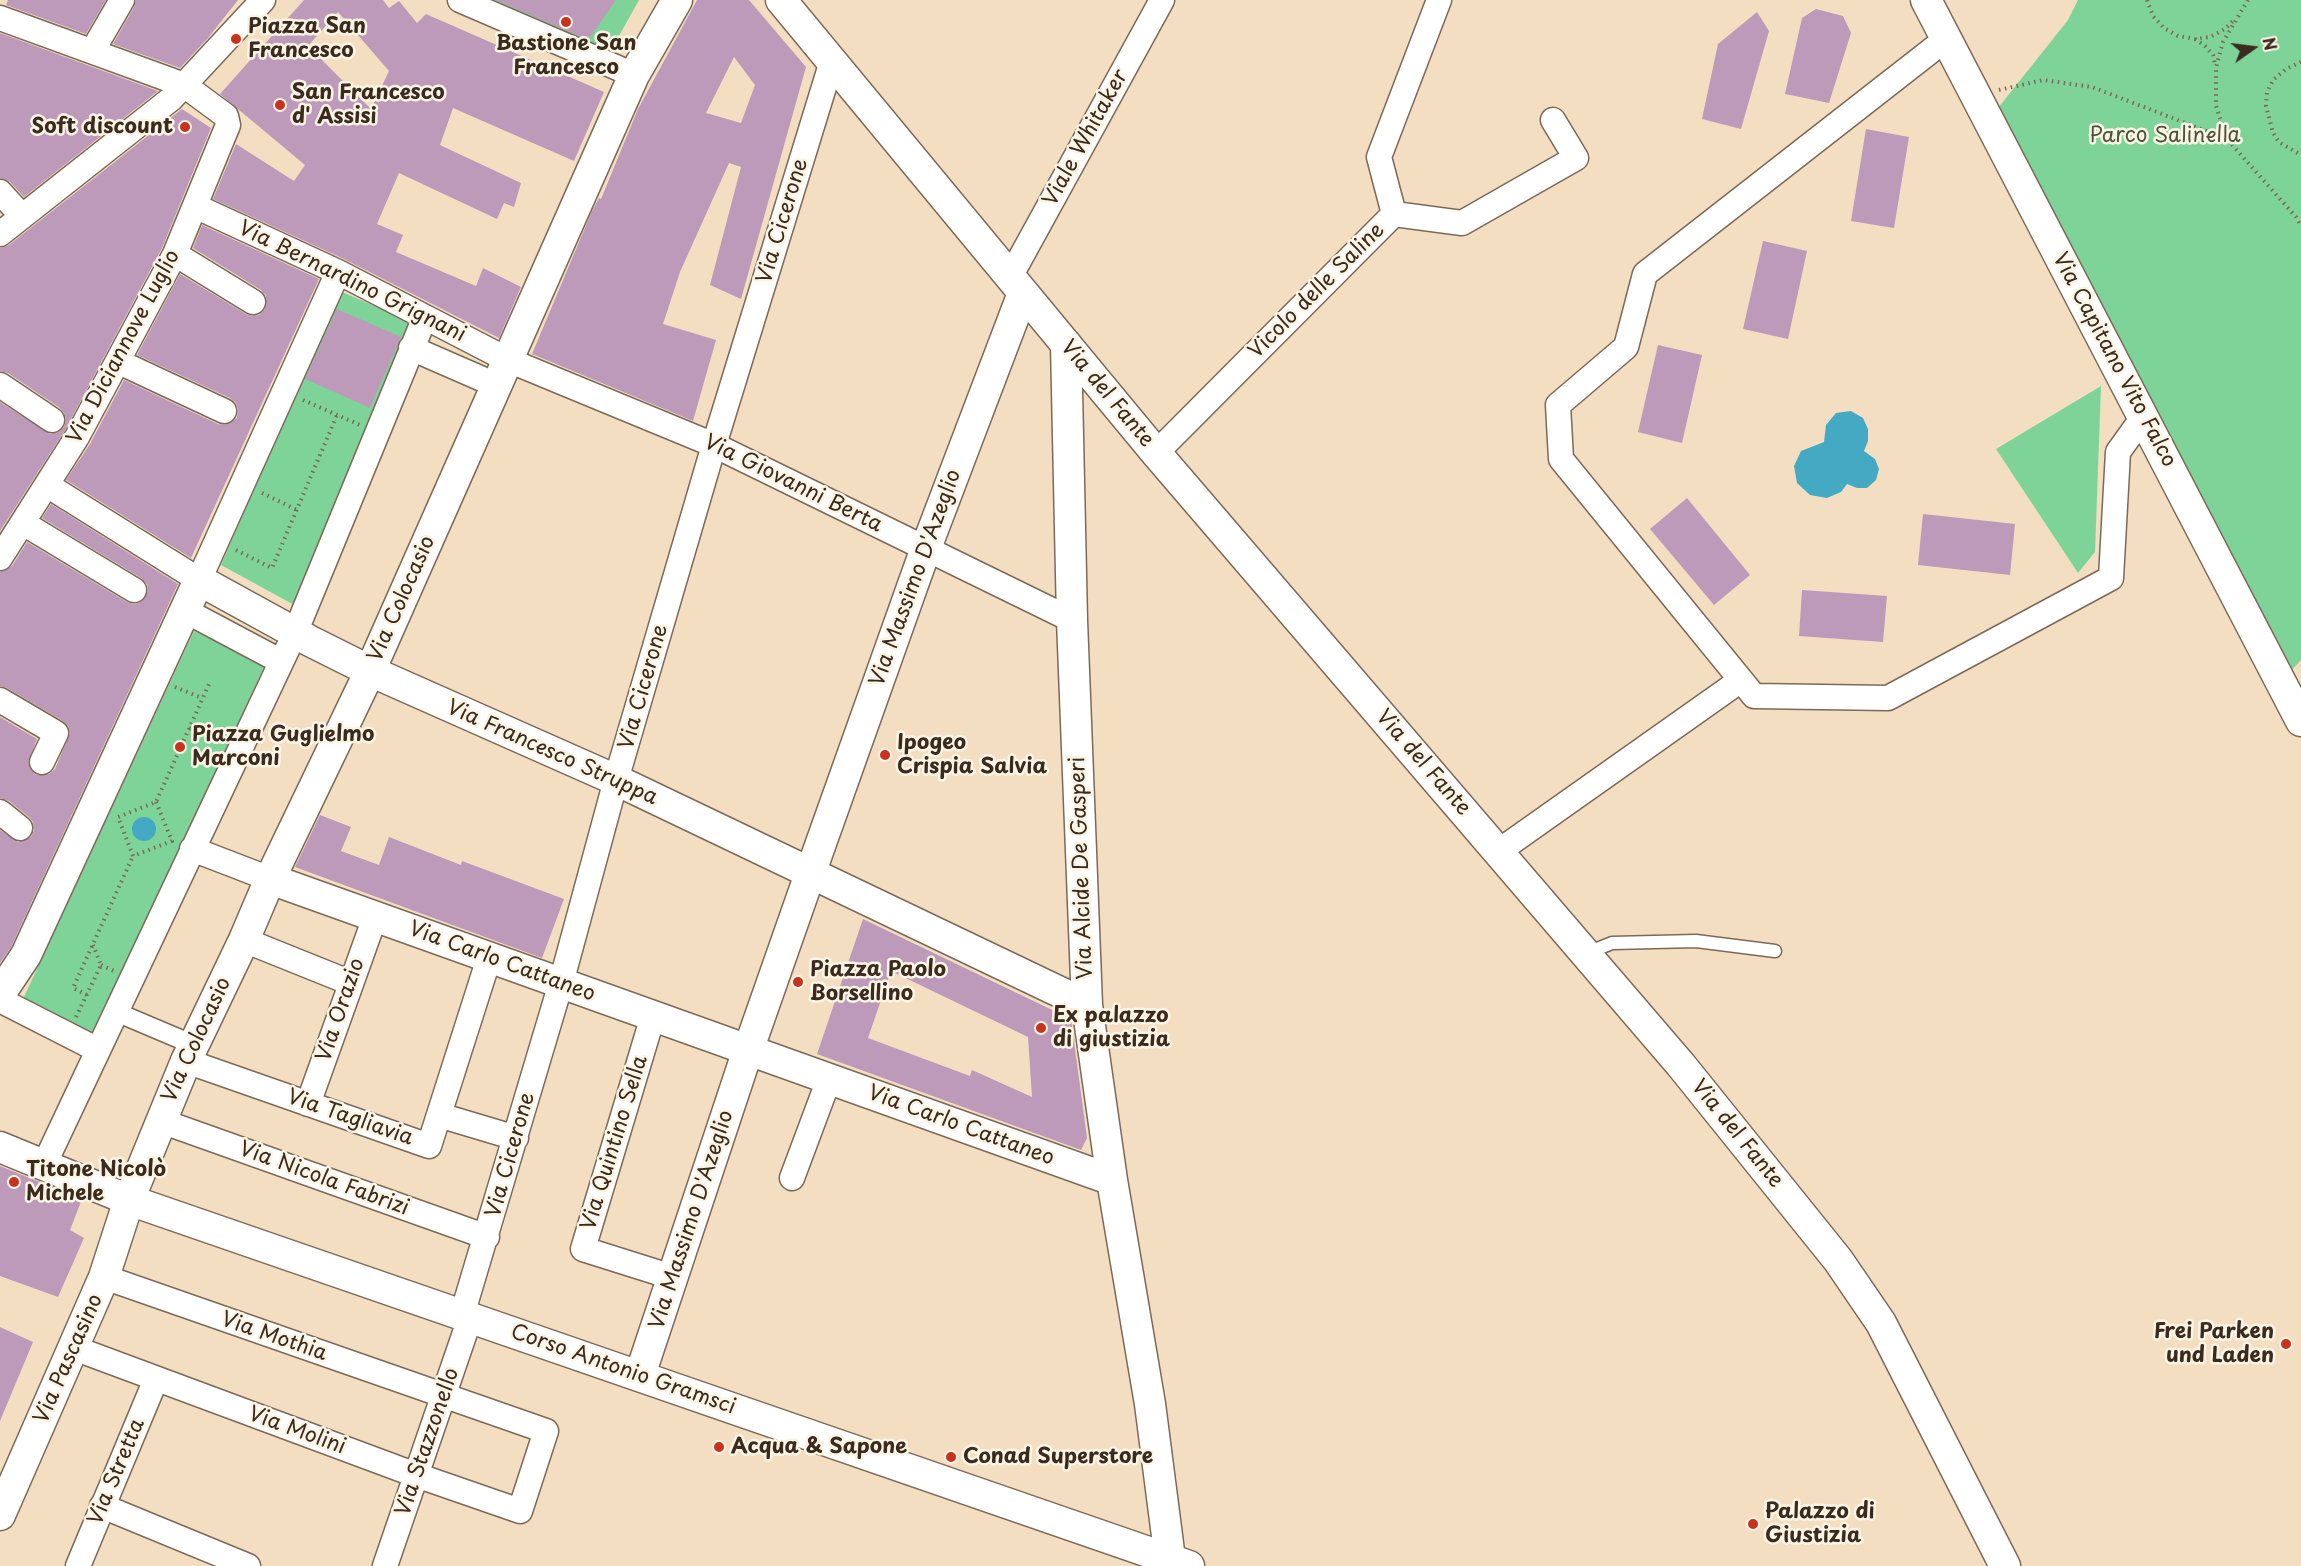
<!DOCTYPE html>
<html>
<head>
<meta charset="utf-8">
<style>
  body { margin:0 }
  #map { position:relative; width:2301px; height:1566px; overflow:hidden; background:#f4dec1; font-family:"Playpen Sans",sans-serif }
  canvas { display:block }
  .north { position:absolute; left:2223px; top:18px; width:60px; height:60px; -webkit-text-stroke:4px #fcf5e5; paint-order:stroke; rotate:76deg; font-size:16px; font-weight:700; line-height:24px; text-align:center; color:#3b2a1e }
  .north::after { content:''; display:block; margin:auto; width:21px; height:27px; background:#3b2a1e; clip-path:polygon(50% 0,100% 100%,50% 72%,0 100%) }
</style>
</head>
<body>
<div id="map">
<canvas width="2301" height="1566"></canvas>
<div class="north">N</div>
</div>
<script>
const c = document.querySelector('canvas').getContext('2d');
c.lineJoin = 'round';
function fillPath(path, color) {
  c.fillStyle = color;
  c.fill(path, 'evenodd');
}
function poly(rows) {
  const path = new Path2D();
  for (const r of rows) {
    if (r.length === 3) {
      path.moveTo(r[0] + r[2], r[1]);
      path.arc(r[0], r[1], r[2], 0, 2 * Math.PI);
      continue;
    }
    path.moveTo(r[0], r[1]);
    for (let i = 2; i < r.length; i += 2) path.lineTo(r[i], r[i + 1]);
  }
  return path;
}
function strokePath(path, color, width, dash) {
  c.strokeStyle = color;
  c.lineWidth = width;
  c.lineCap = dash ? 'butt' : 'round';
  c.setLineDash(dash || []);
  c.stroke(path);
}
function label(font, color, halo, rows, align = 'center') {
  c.font = font + ' "Playpen Sans",sans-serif';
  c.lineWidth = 5;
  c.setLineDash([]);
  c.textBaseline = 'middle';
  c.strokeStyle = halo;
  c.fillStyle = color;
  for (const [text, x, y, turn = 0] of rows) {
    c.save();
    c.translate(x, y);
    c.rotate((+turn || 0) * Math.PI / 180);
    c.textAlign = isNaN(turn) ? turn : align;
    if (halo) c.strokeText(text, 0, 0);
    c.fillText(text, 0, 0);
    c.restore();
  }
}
const green = poly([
  [479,0,639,0,609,54],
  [2078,0,2301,0,2301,660,2290,672,1998,108,2068,20],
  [340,291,413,323,296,606,221,565],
  [2101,386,2095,552,2078,573,1996,449],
  [194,631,265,665,94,1033,23,999]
]);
const water = poly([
  [1851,411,1863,418,1868,429,1868,441,1864,451,1875,459,1879,469,1876,480,1867,488,1857,488,1847,484,1841,492,1827,498,1810,495,1797,483,1794,466,1801,451,1824,442,1826,425,1836,413],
  [144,829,12]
]);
const building = poly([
  [8,0,106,0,86,34,6,5],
  [136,0,238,0,208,38,180,68,113,44,134,7],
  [304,0,383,0,389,8,399,1,417,23,426,14,604,92,574,161,453,108,440,145,521,183,514,207,504,203,497,219,399,173,377,224,403,235,396,252,476,286,483,268,521,287,499,338,344,259,213,199,236,144,294,181,305,165,220,94],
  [338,12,389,71,371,109,308,46],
  [496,0,616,0,588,40],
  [697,0,749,0,806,67,741,299,710,285,741,167,729,163,680,272,663,324,716,340,693,421,532,354,592,211,599,198,601,199,638,109],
  [734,57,755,85,741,123,706,113],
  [1816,9,1843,16,1851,33,1829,103,1785,94,1802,18],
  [1757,12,1769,31,1741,129,1702,119,1718,44],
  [0,33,158,91,24,197,10,182,0,178],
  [182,109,211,128,162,248,65,430,0,531,0,402,50,434,59,432,64,427,66,420,64,413,60,408,8,373,0,371,0,248,9,245],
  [1866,129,1909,137,1894,228,1851,221],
  [202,225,319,279,191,558,66,480,90,444,124,380,218,424,226,425,237,418,238,409,235,402,230,398,137,355,180,274,246,314,252,316,259,315,265,309,266,296,261,290,193,248],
  [1763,241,1807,251,1788,339,1743,329],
  [337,309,401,337,370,408,305,379],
  [1658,345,1702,355,1682,443,1638,432],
  [1687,498,1750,575,1714,605,1650,529],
  [51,504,178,584,11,947,0,963,0,830,18,842,31,837,34,830,33,822,29,817,9,801,0,798,0,717,37,739,28,762,31,770,36,775,49,774,55,769,70,733,68,726,63,721,7,688,0,686,0,572,12,566,27,542,127,602,134,604,141,602,148,591,147,584,141,578,42,518],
  [1923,514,2015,524,2010,575,1918,565],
  [1802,590,1887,596,1883,642,1799,636],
  [320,815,351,827,341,851,379,865,389,837,461,865,462,861,564,899,542,958,295,867],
  [863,919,1071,1019,1087,1138,1081,1150,817,1054],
  [891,971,1028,1037,1032,1097,972,1070,970,1076,868,1038],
  [0,1166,82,1199,70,1230,84,1238,58,1297,0,1276],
  [0,1327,33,1342,0,1421]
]);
const path = poly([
  [2147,0,2153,16,2164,28,2178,36,2195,39,2210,37,2225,29,2233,21],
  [2248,0,2223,42,2216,67,2216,106,2227,139,2296,217,2301,226],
  [2195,39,2205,46,2213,55,2215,65],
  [2301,62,2286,69,2273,80,2267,92,2266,106,2273,133,2279,142,2301,155],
  [1999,90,2043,80,2092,87,2227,139],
  [303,400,360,425],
  [262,493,297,510],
  [236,550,272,568,337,415],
  [175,687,202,698],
  [189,728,222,741],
  [156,802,172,841,133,856,118,817,156,802,210,682],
  [101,965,114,971],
  [87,995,73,988,133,856],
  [76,1017,101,965,93,945]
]);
const service = poly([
  [1587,953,1612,943,1696,941,1775,951]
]);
const pedestrian = poly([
  [116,1012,194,1045]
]);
const minor = poly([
  [460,0,634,75],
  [0,18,184,85,263,0],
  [1946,39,1645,274,1626,347,1558,405,1561,459,1754,696,1888,698,2111,578,2118,452,2144,416],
  [93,50,122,0],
  [0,192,22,216],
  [195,206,338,272,508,360,714,445,1072,620],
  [1394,214,1462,223,1576,158,1553,120],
  [0,234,171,99,184,85,226,116,228,125,175,254,77,437,0,558],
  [175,254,253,302],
  [1010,277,1162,0],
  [411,348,496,385],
  [119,362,224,411],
  [0,385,52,420],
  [1156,453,1394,214,1379,157,1439,0],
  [47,485,199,580,338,272],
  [23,523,134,590],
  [184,610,280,661],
  [0,700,56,733,42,762],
  [0,812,20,828],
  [192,849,270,879],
  [1499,851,1741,680],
  [244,940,351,983],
  [0,1000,98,1050],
  [653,1016,583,1249,672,1277],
  [186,1061,429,1146,489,958],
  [308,1104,375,917],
  [439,1115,516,1138],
  [161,1121,487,1237],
  [44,1165,295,633,425,317],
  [792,1178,829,1079],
  [462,1315,561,983,616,780,714,445,832,61],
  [74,1348,416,1475,520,1511,546,1431,104,1277],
  [102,1506,248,1566],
  [78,1566,156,1379],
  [385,1566,470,1318]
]);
const tertiary = poly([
  [781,0,1156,453,1681,1065,1838,1260,1881,1323,2005,1566],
  [1926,0,2301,721],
  [1066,344,1072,620,1087,1005,1112,1180,1150,1404,1170,1559],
  [270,879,1112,1180],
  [0,994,26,955,199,580,310,641,370,671,616,780,1087,1005],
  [0,1147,129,1200,1189,1566],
  [640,1375,743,1065,810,874,926,548,1023,293],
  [0,1515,104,1277,129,1200,186,1061,244,940,270,879,370,671,634,75,677,0]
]);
const markers = [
  [566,22,6,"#c8321e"],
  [236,39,6,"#c8321e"],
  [280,105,6,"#c8321e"],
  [185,127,6,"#c8321e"],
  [180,747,6,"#c8321e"],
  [885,755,6,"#c8321e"],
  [798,982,6,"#c8321e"],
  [1041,1028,6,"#c8321e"],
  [14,1182,6,"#c8321e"],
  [2286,1344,6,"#c8321e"],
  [719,1447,6,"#c8321e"],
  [951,1457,6,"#c8321e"],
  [1753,1524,6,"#c8321e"]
];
const poiNames = [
  ["Piazza San",248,27],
  ["Francesco",248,51],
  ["Bastione San",566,44,"center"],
  ["Francesco",566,68,"center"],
  ["San Francesco",292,93],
  ["d' Assisi",292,117],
  ["Soft discount",173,127,"right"],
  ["Piazza Guglielmo",192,735],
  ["Marconi",192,759],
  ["Ipogeo",897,743],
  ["Crispia Salvia",897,767],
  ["Piazza Paolo",810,970],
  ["Borsellino",810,994],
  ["Ex palazzo",1053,1016],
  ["di giustizia",1053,1040],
  ["Titone Nicolò",26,1170],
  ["Michele",26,1194],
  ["Frei Parken",2274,1332,"right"],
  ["und Laden",2274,1356,"right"],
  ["Acqua & Sapone",731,1447],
  ["Conad Superstore",963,1457],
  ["Palazzo di",1765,1512],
  ["Giustizia",1765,1536]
];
const parkNames = [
  ["Parco Salinella",2165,136]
];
const streetNames = [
  ["Viale Whitaker",1086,138,-61],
  ["Via Cicerone",783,221,-73],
  ["Via Bernardino Grignani",352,282,26],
  ["Vicolo delle Saline",1317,291,-45],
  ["Via Diciannove Luglio",124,347,-62],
  ["Via Capitano Vito Falco",2114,360,62],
  ["Via del Fante",1107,394,50],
  ["Via Giovanni Berta",793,484,26],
  ["Via Massimo D'Azeglio",916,578,-70],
  ["Via Colocasio",402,599,-66],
  ["Via Cicerone",644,687,-74],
  ["Via Francesco Struppa",552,753,24],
  ["Via del Fante",1423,763,49],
  ["Via Alcide De Gasperi",1082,868,-92],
  ["Via Carlo Cattaneo",502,962,20],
  ["Via Orazio",341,1010,-71],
  ["Via Colocasio",197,1040,-65],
  ["Via Tagliavia",350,1118,19],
  ["Via Carlo Cattaneo",961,1126,20],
  ["Via del Fante",1737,1134,51],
  ["Via Quintino Sella",615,1143,-73],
  ["Via Cicerone",511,1155,-74],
  ["Via Nicola Fabrizi",324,1179,20],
  ["Via Massimo D'Azeglio",692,1220,-72],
  ["Via Mothia",274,1337,19],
  ["Via Pascasino",69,1359,-66],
  ["Corso Antonio Gramsci",623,1370,19],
  ["Via Molini",297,1431,20],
  ["Via Stazzonello",428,1442,-71],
  ["Via Stretta",117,1472,-67]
];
fillPath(green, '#7ed498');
fillPath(water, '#44aac4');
fillPath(building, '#bd9aba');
strokePath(service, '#7c6957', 15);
strokePath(pedestrian, '#7c6957', 21);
strokePath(minor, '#7c6957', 27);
strokePath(tertiary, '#7c6957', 33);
strokePath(path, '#7c6957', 4, [1.5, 4.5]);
strokePath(service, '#fff', 12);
strokePath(pedestrian, '#fff', 18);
strokePath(minor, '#fff', 24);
strokePath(tertiary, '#fff', 30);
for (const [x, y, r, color] of markers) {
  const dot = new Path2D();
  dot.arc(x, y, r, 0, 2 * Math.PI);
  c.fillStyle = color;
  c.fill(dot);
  strokePath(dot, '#fcf5e5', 2);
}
label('bold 21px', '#3b2a1e', '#fcf5e5', poiNames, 'left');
label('21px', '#4c543c', '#fcf5e5', parkNames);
label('21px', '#3b2a1e', '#fcf5e5', streetNames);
</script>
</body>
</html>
